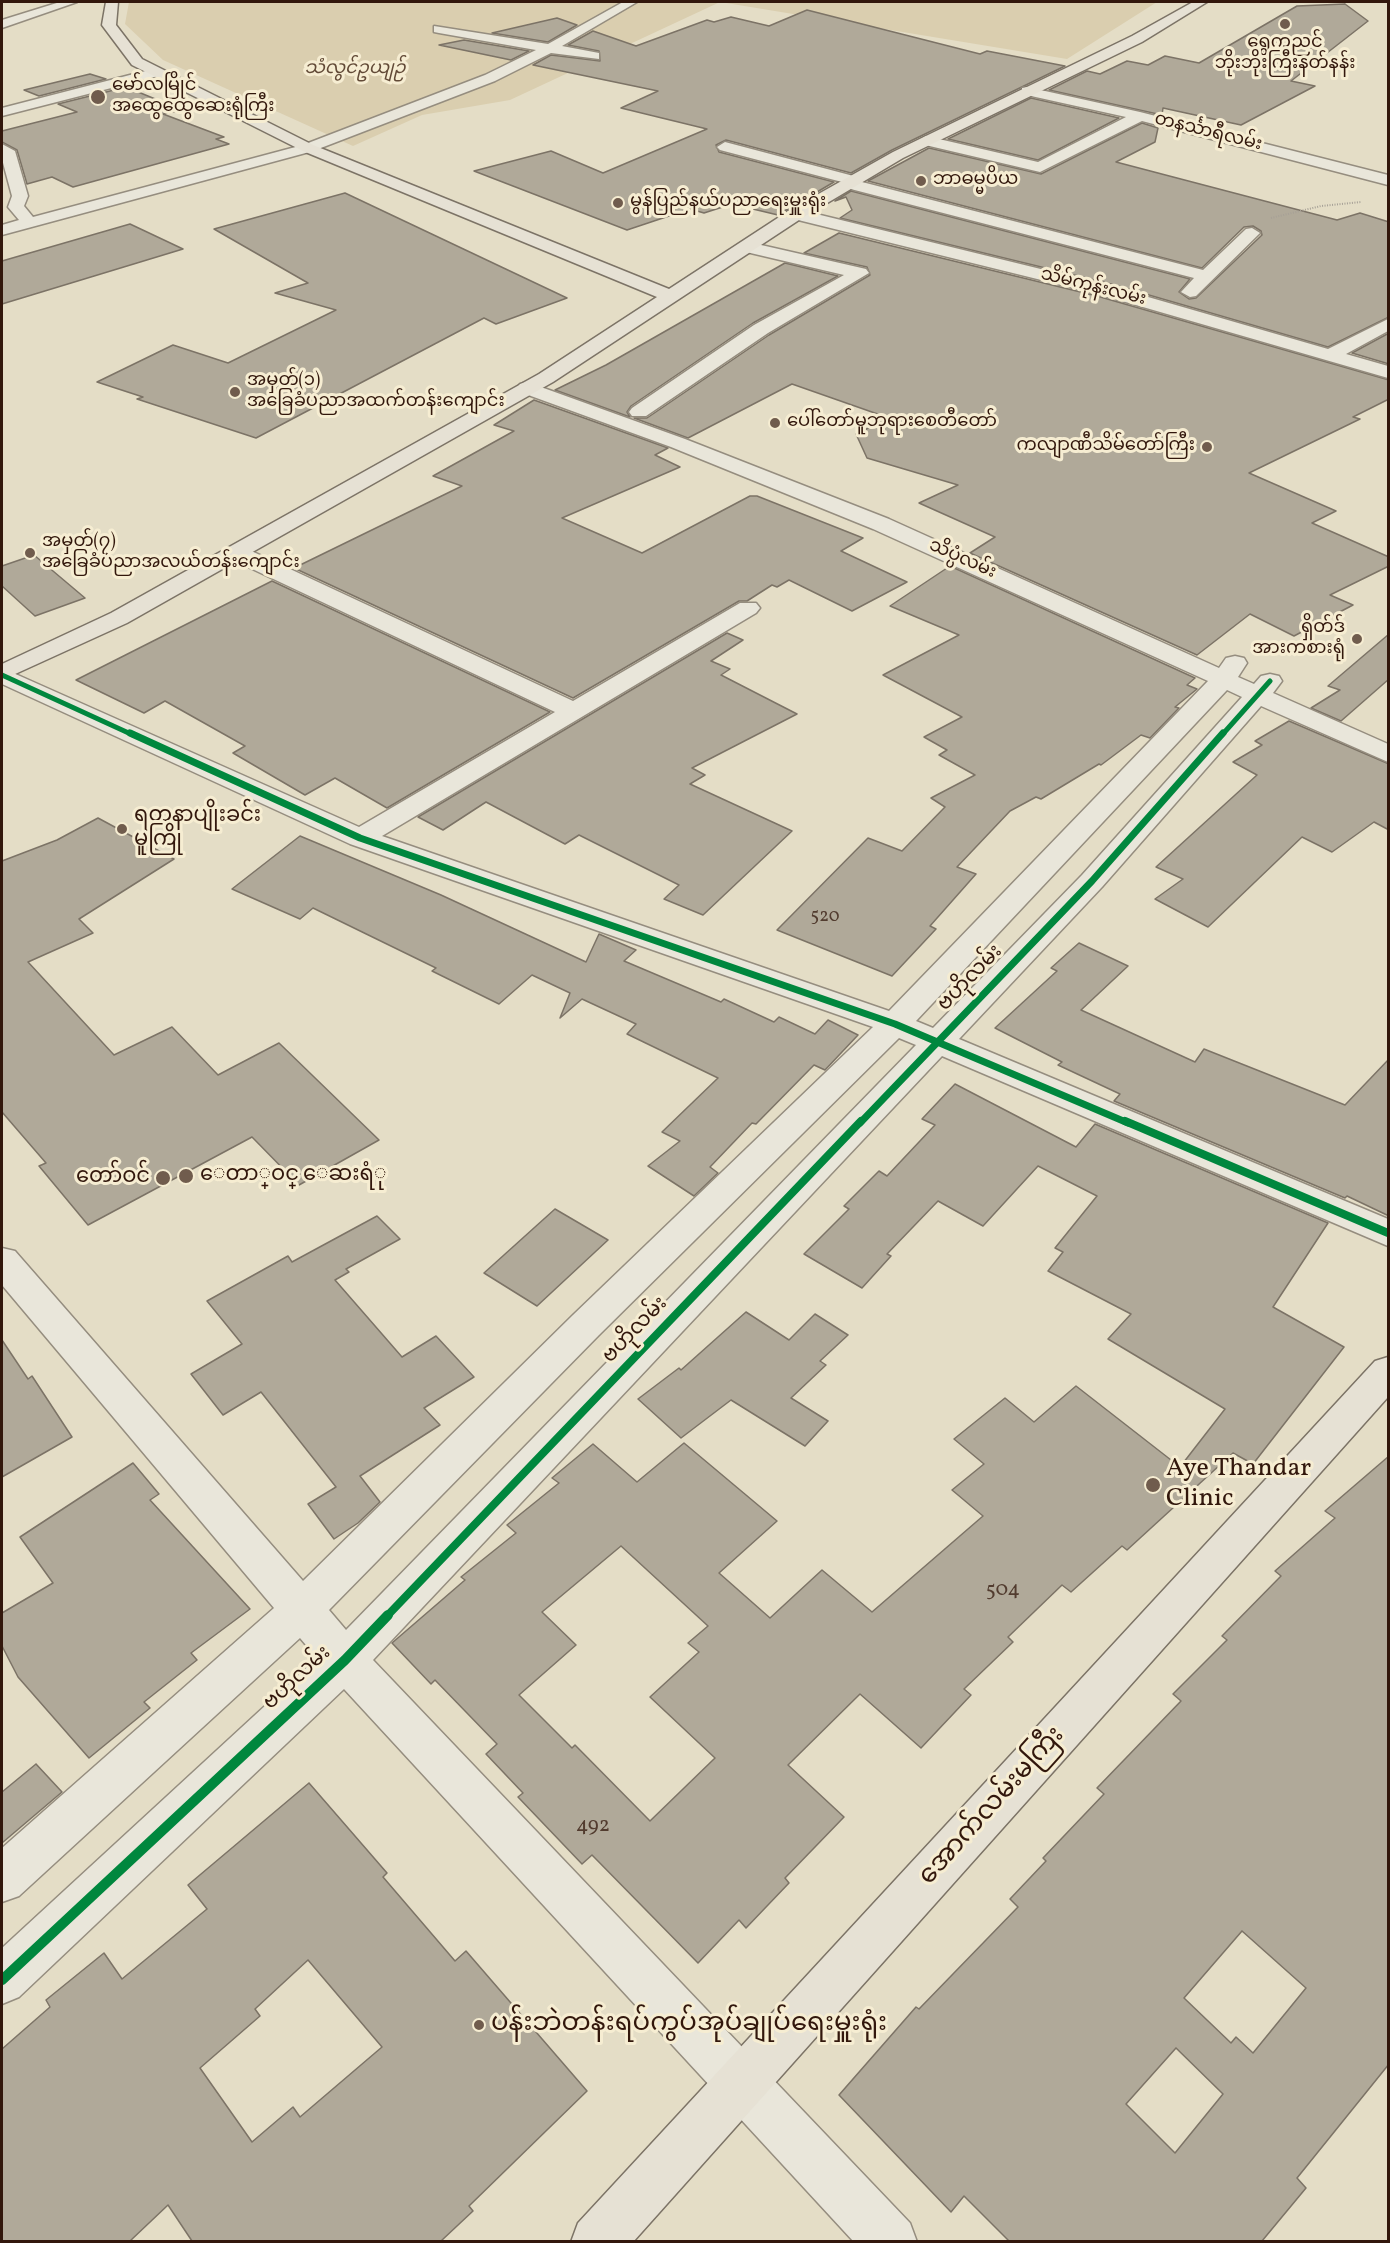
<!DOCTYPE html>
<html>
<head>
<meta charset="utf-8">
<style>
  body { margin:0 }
  #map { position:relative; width:1390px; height:2243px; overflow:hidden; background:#e4ddc6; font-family:Vollkorn,serif }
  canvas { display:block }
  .frame { position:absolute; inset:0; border:3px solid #32170c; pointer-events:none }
</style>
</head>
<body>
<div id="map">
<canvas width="1390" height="2243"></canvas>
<div class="frame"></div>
</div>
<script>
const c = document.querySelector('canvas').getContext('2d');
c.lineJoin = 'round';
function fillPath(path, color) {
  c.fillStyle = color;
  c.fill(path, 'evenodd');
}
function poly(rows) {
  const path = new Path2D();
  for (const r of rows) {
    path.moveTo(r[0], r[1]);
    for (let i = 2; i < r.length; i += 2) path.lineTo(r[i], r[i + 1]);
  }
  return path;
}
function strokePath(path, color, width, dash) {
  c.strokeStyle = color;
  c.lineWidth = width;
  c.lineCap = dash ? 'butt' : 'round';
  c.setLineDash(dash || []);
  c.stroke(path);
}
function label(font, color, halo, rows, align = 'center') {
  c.font = font + ' Vollkorn,"Noto Sans Myanmar",serif';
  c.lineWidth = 6;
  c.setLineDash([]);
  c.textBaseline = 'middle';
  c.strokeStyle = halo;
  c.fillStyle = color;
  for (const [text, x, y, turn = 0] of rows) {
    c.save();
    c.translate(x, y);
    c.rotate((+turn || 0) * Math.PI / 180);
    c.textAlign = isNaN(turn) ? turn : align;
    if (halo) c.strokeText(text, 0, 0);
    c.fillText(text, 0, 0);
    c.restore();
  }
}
const green = poly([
  [129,2,1157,2,1067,59,720,2,510,100,422,115,353,146,163,60,125,24]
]);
const building = poly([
  [1345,4,1368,21,1291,81,1315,86,1241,125,1163,108,1162,115,1049,90,1087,71,1100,74,1127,61,1148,65,1165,56,1199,63,1297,6,1345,4],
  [807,10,980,54,987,51,1065,66,892,150,851,173,726,140,716,145,719,152,834,182,778,215,732,204,704,213,690,209,627,230,474,171,551,151,603,173,707,129,621,108,658,91,533,65,551,55,600,61,599,51,568,45,593,31,636,46,707,20,714,22,731,17,769,26,807,10],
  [557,18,577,25,548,42,492,33,557,18],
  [464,40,529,51,511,60,439,45,464,40],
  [90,74,106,79,39,96,24,90,90,74],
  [126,87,182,110,163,114,224,137,216,139,229,144,73,187,52,177,27,184,17,150,2,142,2,131,77,112,58,104,126,87],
  [1031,98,1119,118,1038,160,948,139,1031,98],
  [1142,123,1158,128,1155,142,1116,162,1337,220,1360,213,1389,222,1389,317,1328,347,1111,284,840,218,852,210,846,197,835,201,851,191,1190,279,1179,292,1189,299,1196,298,1262,235,1261,231,1253,226,1244,227,1202,268,868,181,929,148,1041,174,1142,123],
  [345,193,567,298,496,324,484,318,256,438,137,399,143,397,97,382,173,345,228,363,336,310,275,293,308,283,214,229,345,193],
  [130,224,183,249,2,304,2,261,130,224],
  [839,233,1097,296,1389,380,1389,399,1353,417,1360,419,1249,473,1336,511,1312,523,1389,557,1389,566,1330,595,1353,605,1294,636,1250,614,1197,655,970,553,995,537,919,503,958,485,867,458,856,434,889,418,792,384,688,438,634,418,647,418,769,335,870,275,867,267,804,253,839,233],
  [785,263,838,276,753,323,631,406,627,412,630,417,555,390,606,365,785,263],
  [1389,333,1389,364,1352,353,1389,333],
  [534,400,668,448,655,455,680,467,562,518,642,553,750,496,757,496,863,538,841,551,907,582,852,611,789,580,777,587,772,585,747,601,739,601,573,698,294,568,462,486,433,476,514,431,494,425,534,400],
  [34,555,85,598,35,616,2,586,2,566,34,555],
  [950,566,1195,678,1187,685,1197,689,1175,707,1179,708,1150,738,1141,735,1101,765,1099,764,1041,799,1036,797,1010,811,957,867,976,874,930,926,936,929,892,976,777,930,868,838,902,851,945,807,931,798,975,775,939,755,947,750,924,737,962,717,883,675,959,635,890,606,950,566],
  [272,581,550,712,387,808,335,778,305,795,233,753,245,746,165,701,144,713,76,680,272,581],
  [727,633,743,640,711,661,730,669,721,675,797,714,692,768,705,775,690,784,792,831,703,915,664,899,679,885,579,835,565,844,486,802,443,830,418,817,727,633],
  [1389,634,1389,679,1341,721,1311,708,1340,690,1328,686,1389,634],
  [1289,721,1389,764,1389,830,1374,822,1332,852,1302,837,1208,927,1155,899,1183,879,1156,867,1257,775,1233,762,1262,745,1255,741,1289,721],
  [98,818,174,859,79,919,93,933,28,962,114,1055,172,1027,218,1075,279,1043,379,1140,299,1185,252,1137,88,1225,39,1166,46,1163,2,1112,2,861,57,840,98,818],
  [300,836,441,895,586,962,599,934,636,950,624,961,721,1002,724,999,774,1022,779,1017,815,1034,828,1020,858,1035,825,1070,814,1065,756,1124,752,1123,710,1167,718,1173,694,1196,648,1166,680,1141,662,1132,718,1078,627,1034,636,1024,582,999,560,1018,570,993,532,975,499,1004,432,971,436,968,313,908,300,919,232,889,300,836],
  [1079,943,1128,966,1081,1010,1195,1062,1204,1049,1345,1105,1389,1059,1389,1216,1347,1196,1345,1198,1114,1101,1120,1094,1058,1065,1062,1062,995,1028,1057,971,1051,968,1079,943],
  [955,1084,1076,1147,1095,1124,1328,1223,1273,1307,1344,1347,1253,1464,1233,1453,1127,1550,1122,1546,1071,1592,1062,1585,1008,1637,1013,1642,964,1689,971,1695,921,1748,860,1694,788,1765,844,1817,785,1878,789,1883,746,1928,739,1920,698,1963,592,1855,582,1864,518,1797,523,1793,486,1754,497,1744,435,1680,431,1684,392,1643,465,1580,461,1577,516,1533,507,1525,559,1483,552,1478,593,1444,637,1482,684,1443,777,1521,719,1573,770,1618,822,1570,872,1612,983,1516,952,1490,984,1464,954,1439,1005,1398,1034,1422,1076,1386,1180,1467,1225,1409,1108,1339,1131,1314,1048,1271,1063,1252,1055,1248,1097,1196,1038,1166,983,1226,938,1201,887,1254,891,1256,862,1288,804,1254,849,1209,844,1206,879,1171,887,1176,935,1125,922,1119,955,1084],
  [621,1546,708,1626,688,1643,699,1652,650,1697,715,1758,650,1821,575,1745,572,1748,519,1695,576,1645,542,1612,621,1546],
  [555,1209,608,1240,537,1306,484,1273,555,1209],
  [377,1216,400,1239,346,1269,349,1272,335,1280,402,1357,436,1336,474,1377,424,1408,440,1425,360,1476,380,1502,358,1523,334,1539,308,1504,336,1487,261,1392,223,1415,191,1374,242,1344,207,1301,288,1256,292,1262,377,1216],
  [746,1312,789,1340,815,1314,848,1335,820,1361,826,1365,791,1398,828,1421,805,1446,731,1400,681,1438,638,1399,679,1368,681,1370,746,1312],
  [2,1340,28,1379,32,1376,72,1437,2,1477,2,1340],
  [1389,1456,1389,2064,1297,2178,1306,2188,1262,2241,1009,2241,964,2196,951,2212,839,2095,916,2007,919,2009,1018,1907,1010,1899,1046,1861,1043,1858,1104,1794,1097,1788,1181,1701,1173,1694,1227,1640,1222,1636,1281,1576,1275,1571,1335,1518,1325,1511,1389,1456],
  [1242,1931,1306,1988,1253,2053,1236,2037,1231,2043,1184,1998,1242,1931],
  [1176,2048,1223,2094,1175,2153,1126,2104,1176,2048],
  [133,1463,159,1494,150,1500,250,1609,191,1653,197,1660,144,1702,150,1708,89,1758,18,1677,2,1646,2,1613,53,1583,20,1537,133,1463],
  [36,1764,62,1792,2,1843,2,1792,36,1764],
  [309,1783,387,1873,383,1877,455,1961,466,1951,587,2091,469,2206,473,2211,441,2241,192,2241,168,2205,130,2241,2,2241,2,2049,50,2007,46,2000,104,1953,122,1979,207,1909,188,1885,309,1783],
  [308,1960,382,2047,300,2117,293,2107,252,2142,200,2068,260,2016,255,2009,308,1960]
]);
const path = poly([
  [1271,218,1321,206,1361,202]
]);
const minor = poly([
  [60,2,77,2,2,28,2,20,60,2],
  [623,2,637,2,562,46,599,53,599,59,551,53,495,81,313,151,2,235,2,225,19,220,8,207,12,196,2,159,2,144,15,151,28,196,24,206,33,217,303,145,485,75,536,50,439,33,434,32,434,26,548,44,623,2],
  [157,68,164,72,162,75,2,116,2,108,157,68],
  [1027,87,1140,112,1388,175,1388,185,1142,121,1040,172,921,144,918,141,926,136,1038,162,1126,117,1022,94,1022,88,1027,87],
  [725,142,861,178,862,182,1203,270,1246,229,1252,228,1260,233,1196,296,1190,297,1181,292,1194,278,843,187,842,182,720,150,717,147,725,142],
  [796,209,1110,286,1328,349,1388,319,1388,331,1346,354,1388,366,1388,378,1098,294,790,218,788,214,790,210,796,209],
  [748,242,866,269,869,273,768,333,646,416,632,416,629,412,632,408,754,325,844,275,742,251,739,247,748,242],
  [527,382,685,439,889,519,1219,668,1226,658,1235,656,1244,658,1247,663,1238,677,1254,684,1261,676,1270,674,1279,676,1282,681,1273,693,1388,744,1388,762,1261,706,1102,887,959,1039,1388,1219,1388,1246,942,1056,373,1660,910,2223,917,2242,854,2242,344,1689,19,1997,2,2004,2,1948,317,1658,300,1638,19,1896,2,1902,2,1848,274,1608,2,1285,2,1248,15,1251,303,1581,573,1315,873,1027,350,844,2,684,2,668,359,827,555,712,229,558,226,553,229,548,245,548,573,701,740,603,756,603,760,608,756,613,382,836,889,1011,1208,681,873,529,671,447,520,392,517,388,520,384,527,382],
  [1227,690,1242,697,1082,875,933,1028,916,1021,1227,690],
  [899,1038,916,1045,346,1630,329,1610,599,1335,899,1038]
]);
const major = poly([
  [106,2,118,2,116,25,142,59,313,145,669,289,790,210,893,152,1132,36,1193,2,1207,2,1142,42,903,158,802,218,553,382,127,623,2,680,2,664,111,613,539,374,657,297,303,151,132,65,102,25,106,2],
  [1388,1357,1388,1397,633,2242,571,2242,578,2223,1375,1361,1388,1357]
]);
const cyclewayFar3 = poly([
  [2,675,133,735],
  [1222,735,1270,681]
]);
const cyclewayFar2 = poly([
  [130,733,360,838,895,1024,1128,1123],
  [860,1123,1092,881,1223,733]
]);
const cyclewayFar1 = poly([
  [1125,1121,1388,1233],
  [387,1616,861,1121]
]);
const cycleway = poly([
  [2,1980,345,1660,388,1615]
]);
const markers = [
  [1285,24,6,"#705c4d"],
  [98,97,8,"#705c4d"],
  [921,181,6,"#705c4d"],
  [618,203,6,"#705c4d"],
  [235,392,6,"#705c4d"],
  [775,423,6,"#705c4d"],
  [1207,447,6,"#705c4d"],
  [30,553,6,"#705c4d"],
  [1357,639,6,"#705c4d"],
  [122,829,6,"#705c4d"],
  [186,1176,8,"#705c4d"],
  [163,1178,8,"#705c4d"],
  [1153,1485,8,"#705c4d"],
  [479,2025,6,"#705c4d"]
];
const farPoinames = [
  ["ရွှေကညင်",1285,44,"center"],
  ["ဘိုးဘိုးကြီးနတ်နန်း",1285,65,"center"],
  ["မော်လမြိုင်",112,87],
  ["အထွေထွေဆေးရုံကြီး",112,108],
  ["ဘာဓမ္မပိယ",933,181],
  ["မွန်ပြည်နယ်ပညာရေးမှူးရုံး",630,203],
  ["အမှတ်(၁)",247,382],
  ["အခြေခံပညာအထက်တန်းကျောင်း",247,403],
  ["ပေါ်တော်မူဘုရားစေတီတော်",787,423],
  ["ကလျာဏီသိမ်တော်ကြီး",1195,447,"right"],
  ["အမှတ်(၇)",42,543],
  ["အခြေခံပညာအလယ်တန်းကျောင်း",42,564],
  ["ရှိတ်ဒ်",1345,629,"right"],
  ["အားကစားရုံ",1345,650,"right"]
];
const farParknames = [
  ["သံလွင်ဥယျဉ်",355,70]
];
const farStreetnames = [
  ["တနင်္သာရီလမ်း",1208,133,14],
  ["သိမ်ကုန်းလမ်း",1093,288,14],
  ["သိပ္ပံလမ်း",962,560,24]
];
const numberNames = [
  ["520",825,918]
];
const poiNames = [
  ["ရတနာပျိုးခင်း",134,817],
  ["မူကြို",134,841],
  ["ေတာ္ဝင္ ေဆးရံု",200,1176],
  ["တော်ဝင်",150,1178,"right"]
];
const streetNames = [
  ["ဗဟိုလမ်း",971,979,-46],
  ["ဗဟိုလမ်း",636,1331,-46],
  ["ဗဟိုလမ်း",298,1679,-43]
];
const nearNumbernames = [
  ["504",1003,1591],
  ["492",593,1827]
];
const nearPoinames = [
  ["Aye Thandar",1166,1470],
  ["Clinic",1166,1500],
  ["ပန်းဘဲတန်းရပ်ကွပ်အုပ်ချုပ်ရေးမှူးရုံး",491,2025]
];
const nearStreetnames = [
  ["အောက်လမ်းမကြီး",993,1807,-48]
];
fillPath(green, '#daceaf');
fillPath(building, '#b0a999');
strokePath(building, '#7c7366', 1.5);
strokePath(minor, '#958d7f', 3);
strokePath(major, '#7c7366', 3);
strokePath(path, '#a7a197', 2, [1, 1.5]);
fillPath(minor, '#e9e6da');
fillPath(major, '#e6e1d4');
strokePath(cyclewayFar3, '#00873e', 5);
strokePath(cyclewayFar2, '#00873e', 7);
strokePath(cyclewayFar1, '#00873e', 8);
strokePath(cycleway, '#00873e', 10);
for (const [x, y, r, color] of markers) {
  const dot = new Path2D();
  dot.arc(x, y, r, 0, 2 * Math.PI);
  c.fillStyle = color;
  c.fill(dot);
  strokePath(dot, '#f6edd2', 2);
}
label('18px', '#32170c', '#f6edd2', farPoinames, 'left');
label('italic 18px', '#624a37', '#f6edd2', farParknames);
label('18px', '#32170c', '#f6edd2', farStreetnames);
label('18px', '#523c2f', null, numberNames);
label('21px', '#32170c', '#f6edd2', poiNames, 'left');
label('21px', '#32170c', '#f6edd2', streetNames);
label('21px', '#523c2f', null, nearNumbernames);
label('26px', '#32170c', '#f6edd2', nearPoinames, 'left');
label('26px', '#32170c', '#f6edd2', nearStreetnames);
</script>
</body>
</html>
